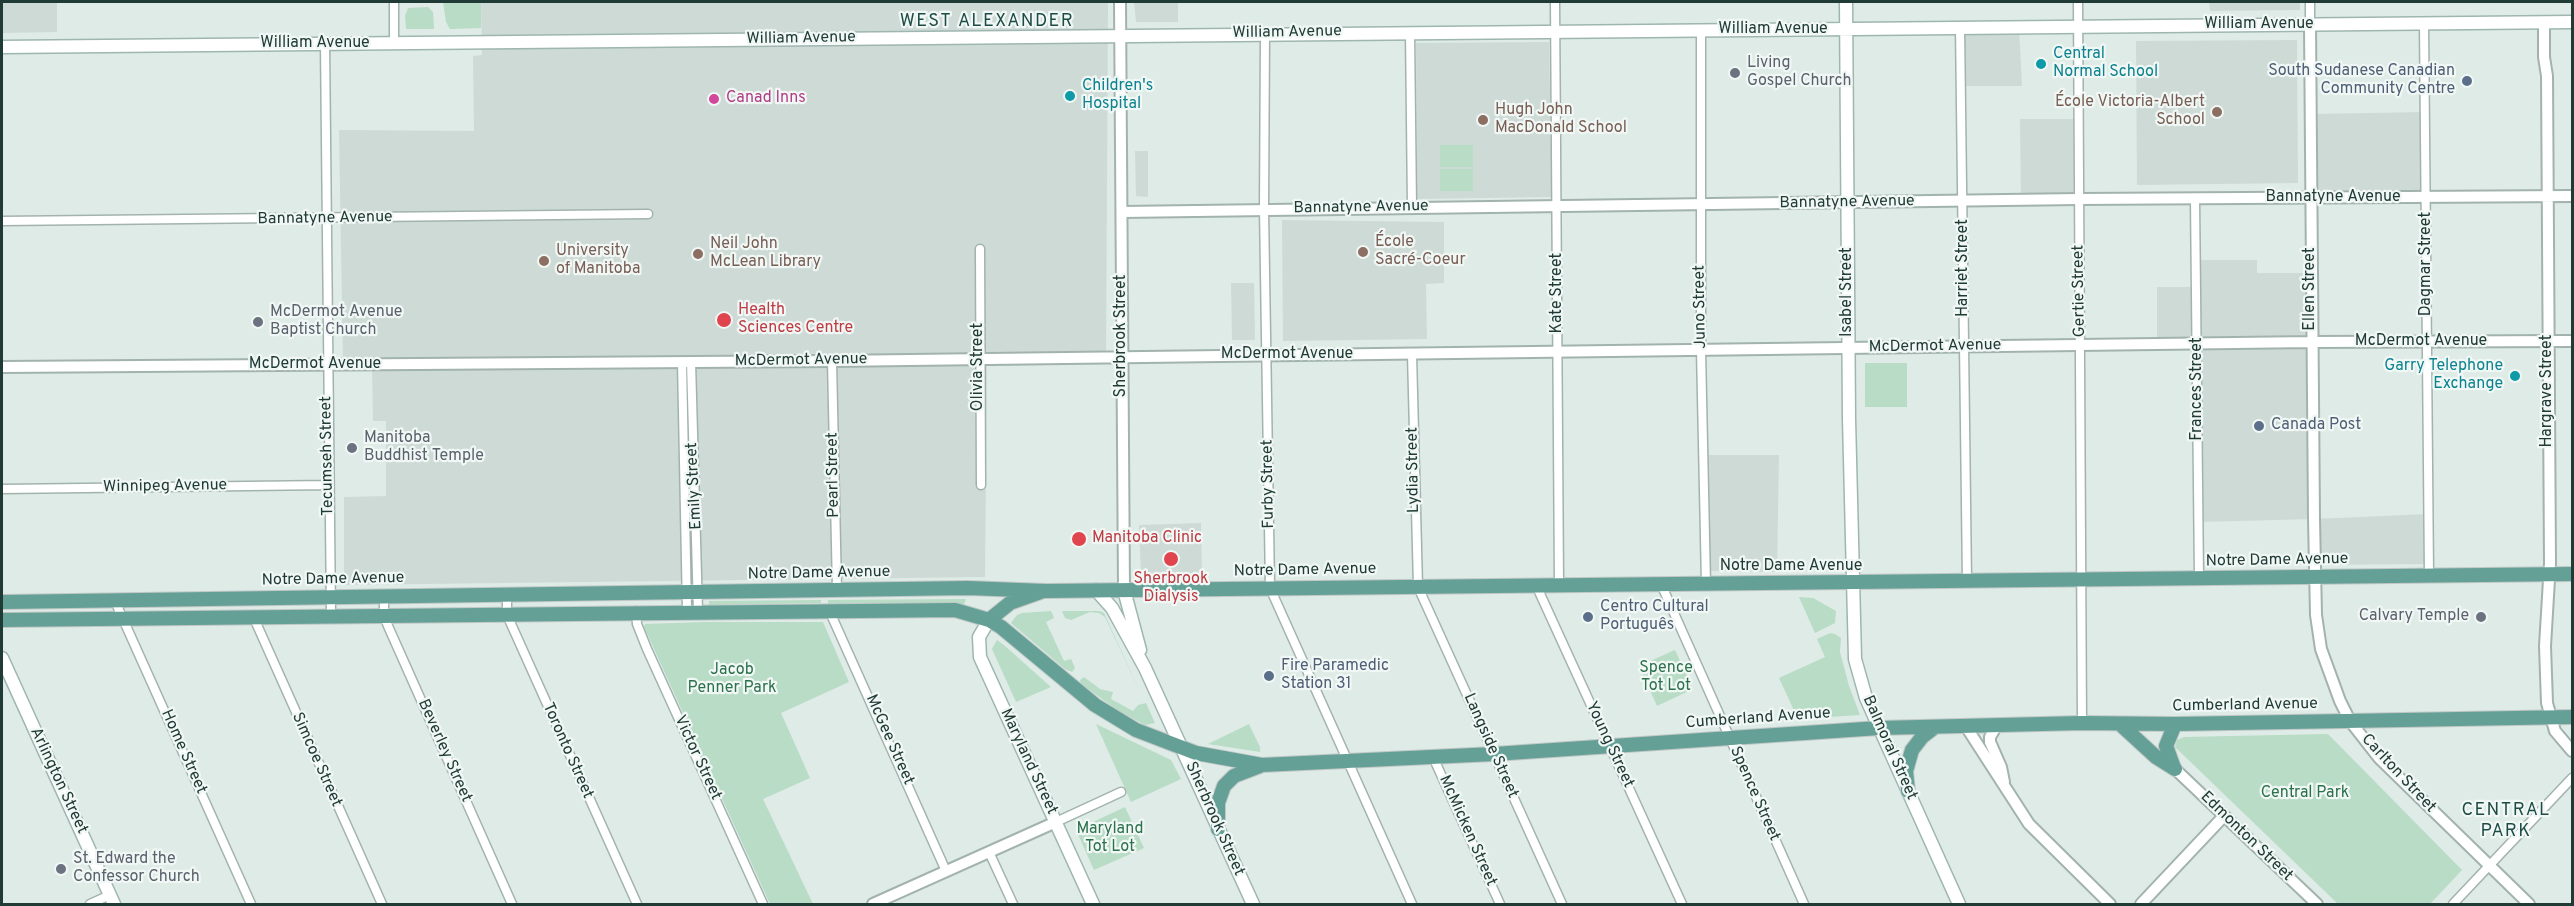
<!DOCTYPE html>
<html>
<head>
<meta charset="utf-8">
<style>
  body { margin:0 }
  #map { position:relative; width:2574px; height:906px; overflow:hidden; background:#dfebe6; font-family:Overpass,sans-serif }
  canvas { display:block }
  .frame { position:absolute; inset:0; border:3px solid #203b36; pointer-events:none }
</style>
</head>
<body>
<div id="map">
<canvas width="2574" height="906"></canvas>
<div class="frame"></div>
</div>
<script>
const c = document.querySelector('canvas').getContext('2d');
c.lineJoin = 'round';
function fillPath(path, color) {
  c.fillStyle = color;
  c.fill(path, 'evenodd');
}
function poly(rows) {
  const path = new Path2D();
  for (const r of rows) {
    path.moveTo(r[0], r[1]);
    for (let i = 2; i < r.length; i += 2) path.lineTo(r[i], r[i + 1]);
  }
  return path;
}
function strokePath(path, color, width, dash) {
  c.strokeStyle = color;
  c.lineWidth = width;
  c.lineCap = dash ? 'butt' : 'round';
  c.setLineDash(dash || []);
  c.stroke(path);
}
function label(font, color, halo, rows, align = 'center') {
  c.font = font + ' Overpass,sans-serif';
  c.lineWidth = 4.5;
  c.setLineDash([]);
  c.textBaseline = 'middle';
  c.strokeStyle = halo;
  c.fillStyle = color;
  for (const [text, x, y, turn = 0] of rows) {
    c.save();
    c.translate(x, y);
    c.rotate((+turn || 0) * Math.PI / 180);
    c.textAlign = isNaN(turn) ? turn : align;
    if (halo) c.strokeText(text, 0, 0);
    c.fillText(text, 0, 0);
    c.restore();
  }
}
const built = poly([
  [2,2,57,2,57,32,2,33],
  [481,2,1108,2,1106,364,987,366,985,577,344,585,344,497,386,496,386,421,373,421,372,364,343,364,339,130,474,131,473,56,482,55],
  [1134,2,1178,2,1178,22,1136,22],
  [2209,2,2300,2,2300,10,2210,11],
  [1960,27,2019,27,2022,86,1962,86],
  [2297,40,2298,183,2137,185,2136,41],
  [1549,42,1552,197,1417,199,1416,43],
  [2426,112,2427,197,2311,198,2311,114],
  [2020,119,2078,119,2079,199,2021,200],
  [1135,151,1148,151,1148,197,1136,196],
  [1282,220,1444,222,1444,283,1426,284,1427,339,1283,341],
  [2196,260,2257,260,2257,273,2311,273,2314,519,2429,514,2429,564,2315,565,2314,519,2200,522,2198,344,2157,344,2157,287,2196,287],
  [1231,283,1254,283,1255,340,1232,340],
  [1704,455,1779,455,1777,572,1706,571],
  [1201,523,1202,575,1141,575,1139,525]
]);
const green = poly([
  [443,2,481,2,481,28,450,29,446,22],
  [428,7,433,12,434,29,406,29,405,16,408,8],
  [1440,145,1473,145,1473,167,1440,167],
  [1440,169,1473,169,1473,191,1440,191],
  [1865,363,1907,363,1907,407,1865,407],
  [1799,597,1813,598,1836,611,1835,623,1815,633],
  [966,599,964,604,828,604,828,600],
  [821,600,821,603,709,605,709,601],
  [1051,611,1054,618,1046,622,1064,661,1071,659,1075,668,1072,672,1065,669,1011,623,1017,615,1022,613],
  [1062,611,1099,611,1104,613,1141,694,1105,617,1099,613,1090,612,1071,620,1065,618],
  [705,622,823,622,849,682,781,713,810,778,763,799,813,904,770,904,644,627,645,624],
  [1830,633,1835,634,1841,638,1840,652,1849,686,1860,715,1798,719,1779,678,1825,657,1817,639],
  [997,640,1005,646,1051,687,1016,702,992,649],
  [1675,650,1693,689,1657,706,1639,666],
  [1084,677,1100,689,1113,692,1111,699,1133,711,1138,705,1146,703,1155,723,1145,725,1119,711,1081,684,1080,680],
  [1096,724,1171,760,1181,779,1131,802],
  [1249,724,1260,747,1260,752,1208,744],
  [2328,734,2462,870,2430,904,2338,904,2175,747,2177,740,2184,737],
  [1125,807,1144,848,1094,870,1076,830]
]);
const minor = poly([
  [1555,2,1559,585],
  [2078,2,2082,723],
  [2310,2,2310,25],
  [2424,24,2429,575],
  [1960,27,1967,582],
  [1701,30,1701,350,1706,584],
  [1410,32,1412,207],
  [1265,33,1264,209,1270,588,1412,904],
  [394,43,394,2],
  [325,44,331,616],
  [2195,199,2199,579],
  [2,221,648,214],
  [980,249,981,485],
  [1412,354,1418,587,1562,904],
  [832,361,837,590],
  [682,362,687,611],
  [691,362,698,611],
  [2,489,329,485],
  [1661,584,1804,904],
  [1536,585,1682,904],
  [507,594,507,615,637,904],
  [384,596,384,616,388,626,512,904],
  [114,599,251,904],
  [829,610,946,871],
  [636,611,637,624,647,649,763,904],
  [253,616,382,904],
  [1433,757,1500,904],
  [1056,822,1121,792],
  [989,852,1013,904],
  [90,904,110,895],
  [2453,904,2572,778]
]);
const tertiary = poly([
  [1120,2,1124,590],
  [2544,22,2544,57,2547,76,2550,563,2545,646,2547,703,2555,731,2572,751],
  [2310,25,2314,519,2316,615,2321,649,2340,701,2350,721,2379,758,2529,904],
  [1122,212,2079,199,2572,196],
  [2,367,832,361,2312,342,2572,341],
  [1965,725,2029,824,2110,904],
  [1997,725,1990,737,1990,742,2001,767,2004,782],
  [2175,769,2317,904],
  [873,904,1056,822],
  [2141,904,2224,816]
]);
const secondary = poly([
  [1846,2,1849,419,1855,659,1866,698,1959,904],
  [2,47,2572,22],
  [1096,590,1112,608,1145,668,1253,904],
  [1124,590,1140,650],
  [989,620,979,637,980,657,1093,904],
  [2,658,114,904]
]);
const primary = poly([
  [2,602,968,588,1046,591,2572,574],
  [2,620,955,610,989,620,1001,627,1095,705,1136,730,1196,753,1262,765,1494,754,1879,728,2082,723,2175,724,2572,717],
  [989,620,1010,603,1041,592],
  [2120,724,2156,757,2175,769],
  [2174,768,2166,746,2175,724],
  [1908,791,1906,771,1912,750,1922,737,1935,727],
  [1218,829,1218,803,1224,786,1234,776,1260,766]
]);
const markers = [
  [2041,64,6,"#0f9aa8"],
  [1735,73,6,"#6b7280"],
  [2467,81,6,"#5c6f8a"],
  [1070,96,6,"#0f9aa8"],
  [714,99,6,"#d1479c"],
  [2217,112,6,"#8d6e63"],
  [1483,120,6,"#8d6e63"],
  [1363,252,6,"#8d6e63"],
  [698,254,6,"#8d6e63"],
  [544,261,6,"#8d6e63"],
  [724,320,8,"#e0444e"],
  [258,322,6,"#6b7280"],
  [2515,376,6,"#0f9aa8"],
  [2259,426,6,"#5c6f8a"],
  [352,448,6,"#6b7280"],
  [1079,539,8,"#e0444e"],
  [1171,559,8,"#e0444e"],
  [1588,617,6,"#5c6f8a"],
  [2481,617,6,"#6b7280"],
  [1269,676,6,"#5c6f8a"],
  [61,869,6,"#6b7280"]
];
const streetNames = [
  ["William Avenue",2259,25],
  ["William Avenue",1773,30],
  ["William Avenue",1287,33,-1],
  ["William Avenue",801,39,-1],
  ["William Avenue",315,44],
  ["Bannatyne Avenue",2333,198],
  ["Bannatyne Avenue",1847,203,-1],
  ["Bannatyne Avenue",1361,208,-1],
  ["Bannatyne Avenue",325,219,-1],
  ["Dagmar Street",2427,264,-90],
  ["Harriet Street",1964,268,-90],
  ["Ellen Street",2311,289,-90],
  ["Gertie Street",2080,291,-91],
  ["Isabel Street",1848,292,-90],
  ["Kate Street",1558,293,-90],
  ["Juno Street",1701,307,-91],
  ["Sherbrook Street",1122,336,-90],
  ["McDermot Avenue",2421,342],
  ["McDermot Avenue",1935,347,-1],
  ["McDermot Avenue",1287,355],
  ["McDermot Avenue",801,361,-1],
  ["McDermot Avenue",315,365],
  ["Olivia Street",979,367,-90],
  ["Frances Street",2198,389,-90],
  ["Hargrave Street",2548,391,-90],
  ["Tecumseh Street",328,456,-91],
  ["Lydia Street",1414,470,-91],
  ["Pearl Street",834,475,-91],
  ["Furby Street",1269,484,-91],
  ["Emily Street",695,486,-93],
  ["Winnipeg Avenue",165,487,-1],
  ["Notre Dame Avenue",2277,561,-1],
  ["Notre Dame Avenue",1791,567],
  ["Notre Dame Avenue",1305,571,-1],
  ["Notre Dame Avenue",819,574,-1],
  ["Notre Dame Avenue",333,580,-1],
  ["Cumberland Avenue",2245,706,-1],
  ["Cumberland Avenue",1758,719,-4],
  ["McGee Street",889,740,66],
  ["Young Street",1609,745,65],
  ["Langside Street",1490,746,66],
  ["Balmoral Street",1889,748,66],
  ["Beverley Street",444,751,66],
  ["Toronto Street",567,751,66],
  ["Home Street",183,752,66],
  ["Victor Street",697,758,65],
  ["Simcoe Street",316,760,66],
  ["Maryland Street",1028,762,65],
  ["Carlton Street",2398,774,47],
  ["Arlington Street",58,781,65],
  ["Spence Street",1754,794,66],
  ["Sherbrook Street",1214,819,66],
  ["McMicken Street",1467,831,66],
  ["Edmonton Street",2246,837,44]
];
const cultureNames = [
  ["Central",2053,55],
  ["Normal School",2053,73],
  ["Children's",1082,87],
  ["Hospital",1082,105],
  ["Garry Telephone",2503,367,"right"],
  ["Exchange",2503,385,"right"]
];
const worshipNames = [
  ["Living",1747,64],
  ["Gospel Church",1747,82],
  ["McDermot Avenue",270,313],
  ["Baptist Church",270,331],
  ["Manitoba",364,439],
  ["Buddhist Temple",364,457],
  ["Calvary Temple",2469,617,"right"],
  ["St. Edward the",73,860],
  ["Confessor Church",73,878]
];
const serviceNames = [
  ["South Sudanese Canadian",2455,72,"right"],
  ["Community Centre",2455,90,"right"],
  ["Canada Post",2271,426],
  ["Centro Cultural",1600,608],
  ["Português",1600,626],
  ["Fire Paramedic",1281,667],
  ["Station 31",1281,685]
];
const hotelNames = [
  ["Canad Inns",726,99]
];
const educationNames = [
  ["École Victoria-Albert",2205,103,"right"],
  ["School",2205,121,"right"],
  ["Hugh John",1495,111],
  ["MacDonald School",1495,129],
  ["École",1375,243],
  ["Sacré-Coeur",1375,261],
  ["Neil John",710,245],
  ["McLean Library",710,263],
  ["University",556,252],
  ["of Manitoba",556,270]
];
const healthNames = [
  ["Health",738,311],
  ["Sciences Centre",738,329],
  ["Manitoba Clinic",1092,539],
  ["Sherbrook",1171,580,"center"],
  ["Dialysis",1171,598,"center"]
];
const parkNames = [
  ["Spence",1666,669],
  ["Tot Lot",1666,687],
  ["Jacob",732,671],
  ["Penner Park",732,689],
  ["Central Park",2305,794],
  ["Maryland",1110,830],
  ["Tot Lot",1110,848]
];
const neighbourhoodNames = [
  ["WEST ALEXANDER",987,22],
  ["CENTRAL",2506,811],
  ["PARK",2506,832]
];
fillPath(built, '#cedad6');
fillPath(green, '#b8dcc5');
strokePath(minor, '#a2b3ae', 11);
strokePath(tertiary, '#a2b3ae', 14);
strokePath(secondary, '#9eb6b0', 15);
strokePath(primary, '#c1c8c7', 16);
strokePath(minor, '#fff', 8);
strokePath(tertiary, '#fff', 10);
strokePath(secondary, '#fff', 12);
strokePath(primary, '#64a096', 14);
for (const [x, y, r, color] of markers) {
  const dot = new Path2D();
  dot.arc(x, y, r, 0, 2 * Math.PI);
  c.fillStyle = color;
  c.fill(dot);
  strokePath(dot, '#f0f7f4', 2);
}
label('16px', '#203b36', '#f0f7f4', streetNames);
label('16px', '#0d838f', '#f0f7f4', cultureNames, 'left');
label('16px', '#5b616d', '#f0f7f4', worshipNames, 'left');
label('16px', '#4e5e75', '#f0f7f4', serviceNames, 'left');
label('16px', '#b23c85', '#f0f7f4', hotelNames, 'left');
label('16px', '#785e54', '#f0f7f4', educationNames, 'left');
label('16px', '#be3a42', '#f0f7f4', healthNames, 'left');
label('16px', '#2b714c', '#f0f7f4', parkNames);
c.letterSpacing = '1.5px';
label('18px', '#1d4c45', '#f0f7f4', neighbourhoodNames);
c.letterSpacing = '0px';
</script>
</body>
</html>
